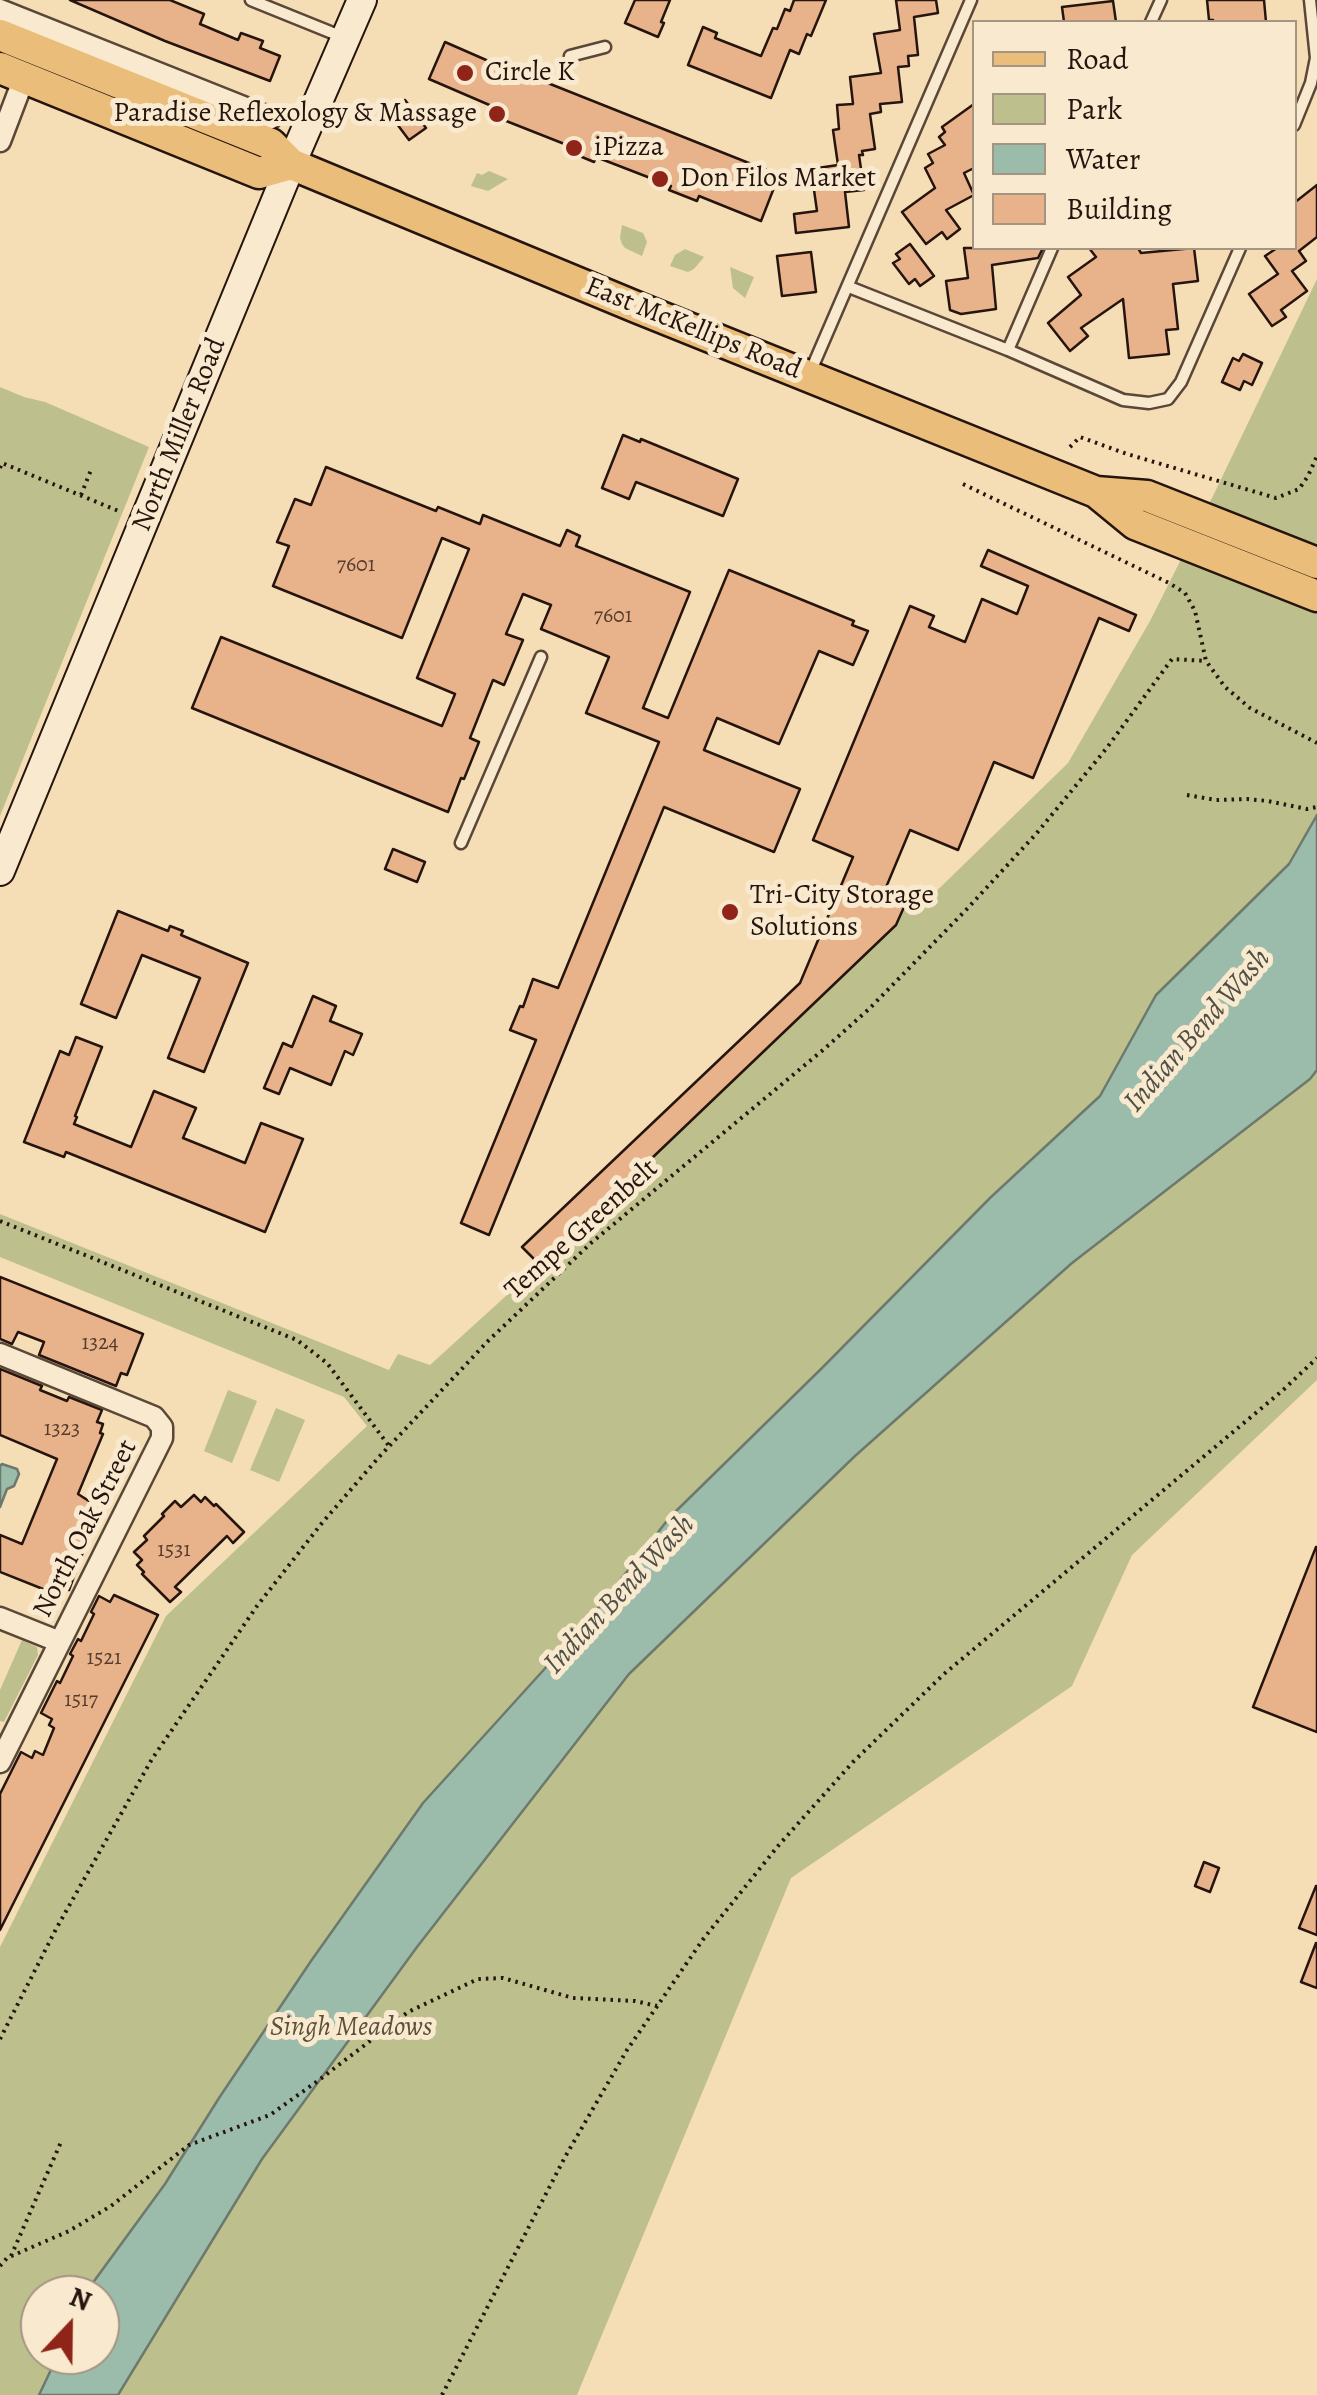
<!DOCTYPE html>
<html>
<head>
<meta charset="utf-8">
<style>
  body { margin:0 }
  #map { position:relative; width:1317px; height:2395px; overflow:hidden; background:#f5ddb5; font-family:Alegreya,serif }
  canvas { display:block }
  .legend { position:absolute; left:972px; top:20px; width:325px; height:230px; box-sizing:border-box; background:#f8e9cf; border:2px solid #a49482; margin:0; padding:12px 18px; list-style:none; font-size:30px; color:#26150e }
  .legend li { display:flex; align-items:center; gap:20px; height:50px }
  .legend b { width:50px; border:2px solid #a49482 }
  .north { position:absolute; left:20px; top:2275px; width:100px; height:100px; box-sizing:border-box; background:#f8e9cf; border:2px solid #a49482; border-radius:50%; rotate:22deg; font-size:28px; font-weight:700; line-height:40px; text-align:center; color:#26150e }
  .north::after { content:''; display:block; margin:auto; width:35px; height:45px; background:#8f2418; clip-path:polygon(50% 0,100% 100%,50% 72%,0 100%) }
</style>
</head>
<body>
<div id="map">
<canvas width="1317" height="2395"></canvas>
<ul class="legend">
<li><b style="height:12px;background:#eabe7a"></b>Road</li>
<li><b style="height:28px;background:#bdc08c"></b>Park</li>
<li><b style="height:28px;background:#9cbcab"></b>Water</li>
<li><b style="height:28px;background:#e8b28a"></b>Building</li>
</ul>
<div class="north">N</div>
</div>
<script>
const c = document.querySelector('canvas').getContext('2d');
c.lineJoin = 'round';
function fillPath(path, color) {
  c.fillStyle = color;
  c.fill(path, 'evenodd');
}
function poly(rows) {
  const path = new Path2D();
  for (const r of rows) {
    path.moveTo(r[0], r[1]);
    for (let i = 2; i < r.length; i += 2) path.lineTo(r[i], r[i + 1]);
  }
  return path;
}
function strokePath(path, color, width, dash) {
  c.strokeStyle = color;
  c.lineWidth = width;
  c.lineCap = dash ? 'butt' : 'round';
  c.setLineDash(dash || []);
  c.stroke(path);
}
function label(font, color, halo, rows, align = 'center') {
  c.font = font + ' Alegreya,serif';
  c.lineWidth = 10;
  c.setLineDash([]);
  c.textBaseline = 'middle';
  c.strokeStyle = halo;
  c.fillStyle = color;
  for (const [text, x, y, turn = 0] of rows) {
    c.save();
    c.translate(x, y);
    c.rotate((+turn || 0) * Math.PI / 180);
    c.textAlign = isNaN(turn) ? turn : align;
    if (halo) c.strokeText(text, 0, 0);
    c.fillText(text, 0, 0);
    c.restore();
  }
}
const green = poly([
  [489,171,508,179,488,191,471,186,477,173,482,175],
  [622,225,643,233,647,242,642,256,625,248,622,244,620,238],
  [685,249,704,257,694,269,688,272,670,266,675,255],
  [730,267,754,277,745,298,733,288],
  [1317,279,1317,1380,1132,1555,1072,1686,791,1878,577,2395,0,2395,0,1947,166,1616,367,1426,344,1397,0,1257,0,1214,389,1370,398,1354,430,1365,540,1265,896,925,904,907,916,911,1068,763,1150,621,1213,496],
  [40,2295,100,2295,100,2355,40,2355],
  [0,387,24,397,45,402,149,447,0,816],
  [228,1390,257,1401,232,1463,204,1451],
  [276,1408,305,1420,279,1482,250,1470],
  [22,1640,37,1647,38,1655,4,1722,0,1721,0,1690]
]);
const water = poly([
  [1317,815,1317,1070,1310,1079,1072,1263,855,1456,629,1674,417,1947,262,2159,118,2395,39,2395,58,2355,100,2355,100,2295,86,2295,89,2288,165,2184,219,2098,311,1961,423,1803,588,1621,670,1517,822,1368,991,1197,1100,1096,1156,995,1289,864,1317,815],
  [2,1464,17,1469,19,1474,14,1486,7,1489,0,1507,0,1466,2,1464]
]);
const building = poly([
  [70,0,170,0,204,14,200,24,238,40,241,33,263,41,260,48,280,56,270,81,165,41,70,0],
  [635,0,670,0,661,22,664,23,658,37,625,23,635,0],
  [794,0,826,0,811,36,807,34,799,54,790,50,771,98,688,65,703,27,717,33,715,38,761,56,773,28,777,29,785,9,790,11,794,0],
  [896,0,936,0,938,13,914,17,918,55,908,56,909,66,898,67,902,102,880,104,881,112,870,114,875,149,862,151,863,155,859,155,864,190,845,192,849,227,796,233,794,214,817,211,811,169,838,165,833,130,839,129,837,105,853,104,850,77,881,73,874,34,900,30,896,0],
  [1207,0,1264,0,1266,22,1213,22,1213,20,1209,20,1207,0],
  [1113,1,1116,22,1064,22,1062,7,1113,1],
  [445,42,509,70,510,68,779,175,761,221,699,196,697,201,669,190,671,186,596,157,594,162,565,150,567,145,491,115,494,107,429,79,445,42],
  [405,100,426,128,409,140,388,112,405,100],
  [974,104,974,168,964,173,974,195,946,210,960,229,947,239,942,232,926,244,902,212,935,188,925,168,933,163,928,154,945,145,939,137,945,132,942,127,974,104],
  [1317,185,1317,237,1299,251,1306,261,1292,271,1307,291,1281,310,1286,317,1272,326,1249,294,1278,274,1265,256,1277,248,1294,248,1294,203,1317,185],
  [910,244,934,276,920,286,915,279,909,284,893,263,900,259,896,254,910,244],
  [964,248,1043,248,1038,258,992,265,996,309,961,314,950,310,946,281,968,278,964,248],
  [1089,248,1138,248,1141,253,1194,248,1198,281,1173,284,1178,329,1166,330,1169,354,1129,358,1123,299,1081,328,1088,336,1070,351,1048,323,1081,295,1068,277,1096,257,1089,248],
  [811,252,816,292,782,296,777,256,811,252],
  [1243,354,1262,363,1252,385,1244,381,1240,390,1222,382,1233,358,1239,361,1243,354],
  [623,435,640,442,641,439,738,479,723,516,636,482,629,499,602,488,623,435],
  [326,467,436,511,438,507,480,524,483,515,560,546,567,530,580,536,576,546,690,592,643,708,668,718,729,570,854,621,852,625,868,631,853,665,819,651,779,744,717,718,704,750,800,789,774,852,664,807,489,1235,461,1223,536,1040,510,1030,520,1006,523,1007,533,979,558,988,659,742,586,713,609,657,541,629,551,605,523,594,506,634,523,640,504,685,493,680,470,738,479,742,464,779,461,778,448,812,192,708,221,637,442,726,455,694,417,678,469,549,442,538,402,638,273,586,289,546,277,542,295,499,311,505,326,467],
  [988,550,1136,615,1129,631,1099,618,1033,778,994,762,958,850,910,830,882,897,904,907,896,925,540,1265,522,1247,800,983,853,857,813,840,910,606,934,616,929,627,965,642,982,599,1017,614,1028,586,981,566,988,550],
  [393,849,425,862,417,882,385,869,393,849],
  [118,911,168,931,170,926,183,931,181,935,248,963,204,1072,168,1058,200,978,142,955,116,1018,81,1004,118,911],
  [313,996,336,1006,330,1021,362,1034,353,1055,345,1051,331,1085,290,1068,279,1094,264,1088,283,1043,292,1047,313,996],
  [76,1037,102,1047,75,1116,77,1117,74,1124,131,1147,154,1091,196,1108,183,1138,245,1163,261,1123,303,1139,265,1232,66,1152,64,1157,24,1142,60,1051,69,1055,76,1037],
  [0,1277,143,1334,127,1375,121,1373,116,1386,39,1355,44,1342,18,1332,12,1344,0,1339,0,1277],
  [0,1369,42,1386,40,1390,67,1401,69,1397,102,1410,97,1422,103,1424,100,1433,103,1434,78,1494,92,1503,89,1509,101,1514,94,1531,91,1530,69,1590,56,1585,53,1590,49,1588,48,1591,0,1572,0,1535,22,1544,57,1459,0,1435,0,1369],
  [194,1495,201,1502,205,1497,214,1506,216,1504,244,1532,233,1543,227,1536,175,1587,181,1592,170,1602,142,1574,144,1572,137,1565,142,1560,134,1552,147,1540,144,1536,164,1516,162,1514,175,1501,181,1507,194,1495],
  [1316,1547,1317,1547,1317,1732,1253,1707,1316,1547],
  [114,1595,158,1615,0,1930,0,1794,21,1752,32,1758,35,1751,43,1755,54,1728,49,1725,52,1719,41,1713,57,1681,60,1683,73,1656,70,1654,78,1639,81,1641,94,1614,91,1612,99,1596,110,1602,114,1595],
  [1204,1862,1219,1868,1210,1892,1195,1886,1204,1862],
  [1316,1886,1317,1886,1317,1935,1299,1928,1316,1886],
  [1316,1943,1317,1944,1317,1988,1301,1982,1316,1943]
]);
const path = poly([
  [1070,447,1080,437,1127,454,1276,498,1299,489,1308,476,1317,456],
  [0,468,2,463,121,512],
  [963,484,1169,583,1185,593,1195,611,1206,661,1225,687,1250,708,1317,743],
  [81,495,91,470],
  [1187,795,1216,800,1247,799,1268,801,1307,809,1317,807],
  [0,1221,297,1340,327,1363,389,1446],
  [0,2039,56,1929,152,1759,257,1606,322,1523,379,1457,488,1341,591,1243,823,1050,869,1009,966,910,1036,834,1106,749,1172,659,1206,661],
  [11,2256,61,2142],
  [0,2266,7,2258,69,2231,111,2206,189,2145,270,2115,319,2080,408,2012,478,1979,503,1978,573,1998,635,2001,657,2006],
  [442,2395,565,2157,627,2050,704,1938,778,1846,853,1762,944,1674,1282,1391,1317,1358]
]);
const lane = poly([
  [251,0,345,38],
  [1151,22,1161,0],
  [570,56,605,47],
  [1294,125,1311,83,1316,58,1310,0],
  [849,287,1008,350,1123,400,1149,403,1168,399,1181,382,1240,248],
  [1008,350,1052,248],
  [809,375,971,0],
  [461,843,541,657]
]);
const street = poly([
  [0,10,271,118],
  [0,141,24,78],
  [0,1354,154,1417,162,1427,162,1438,0,1762],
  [0,1618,60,1642]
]);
const secondary = poly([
  [0,871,291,164,362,0]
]);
const primary = poly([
  [0,35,271,144,291,164,636,307,1096,492,1135,524,1317,596],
  [0,68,259,173,291,164],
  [1096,492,1147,496,1317,563]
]);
const markers = [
  [465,73,10,"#8f2418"],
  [497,114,10,"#8f2418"],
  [574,148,10,"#8f2418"],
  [660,179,10,"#8f2418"],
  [730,912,10,"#8f2418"]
];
const numberNames = [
  ["7601",356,566],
  ["7601",613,617],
  ["1324",100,1344],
  ["1323",62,1430],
  ["1531",174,1551],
  ["1521",104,1659],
  ["1517",81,1701]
];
const poiNames = [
  ["Circle K",485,73],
  ["Paradise Reflexology & Massage",477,114,"right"],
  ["iPizza",594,148],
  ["Don Filos Market",680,179],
  ["Tri-City Storage",750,896],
  ["Solutions",750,928]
];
const streetNames = [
  ["East McKellips Road",693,329,22],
  ["North Miller Road",180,435,-68],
  ["Tempe Greenbelt",582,1230,-42],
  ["North Oak Street",86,1529,-63]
];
const parkNames = [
  ["Singh Meadows",351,2028]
];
const waterNames = [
  ["Indian Bend Wash",1198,1031,-49],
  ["Indian Bend Wash",620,1595,-47]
];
fillPath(green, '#bdc08c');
fillPath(water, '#9cbcab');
strokePath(water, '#6d796c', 2.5);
fillPath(building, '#e8b28a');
strokePath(building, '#26150e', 2.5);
strokePath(lane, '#5a4738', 15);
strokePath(street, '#5a4738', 25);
strokePath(secondary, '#26150e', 32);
strokePath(primary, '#26150e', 35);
strokePath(path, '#26150e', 4, [2.5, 5]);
strokePath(lane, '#f8e9cf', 10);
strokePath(street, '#f8e9cf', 20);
strokePath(secondary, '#f8e9cf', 28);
strokePath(primary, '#eabe7a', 30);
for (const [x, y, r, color] of markers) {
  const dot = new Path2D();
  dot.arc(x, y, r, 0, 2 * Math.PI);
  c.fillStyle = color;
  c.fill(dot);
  strokePath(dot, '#f8e9cf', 4);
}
label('22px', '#563c2d', null, numberNames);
label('28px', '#26150e', '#f8e9cf', poiNames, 'left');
label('28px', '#26150e', '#f8e9cf', streetNames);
label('italic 28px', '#5b513a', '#f8e9cf', parkNames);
label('italic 30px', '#4f4f45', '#f8e9cf', waterNames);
</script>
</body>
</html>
